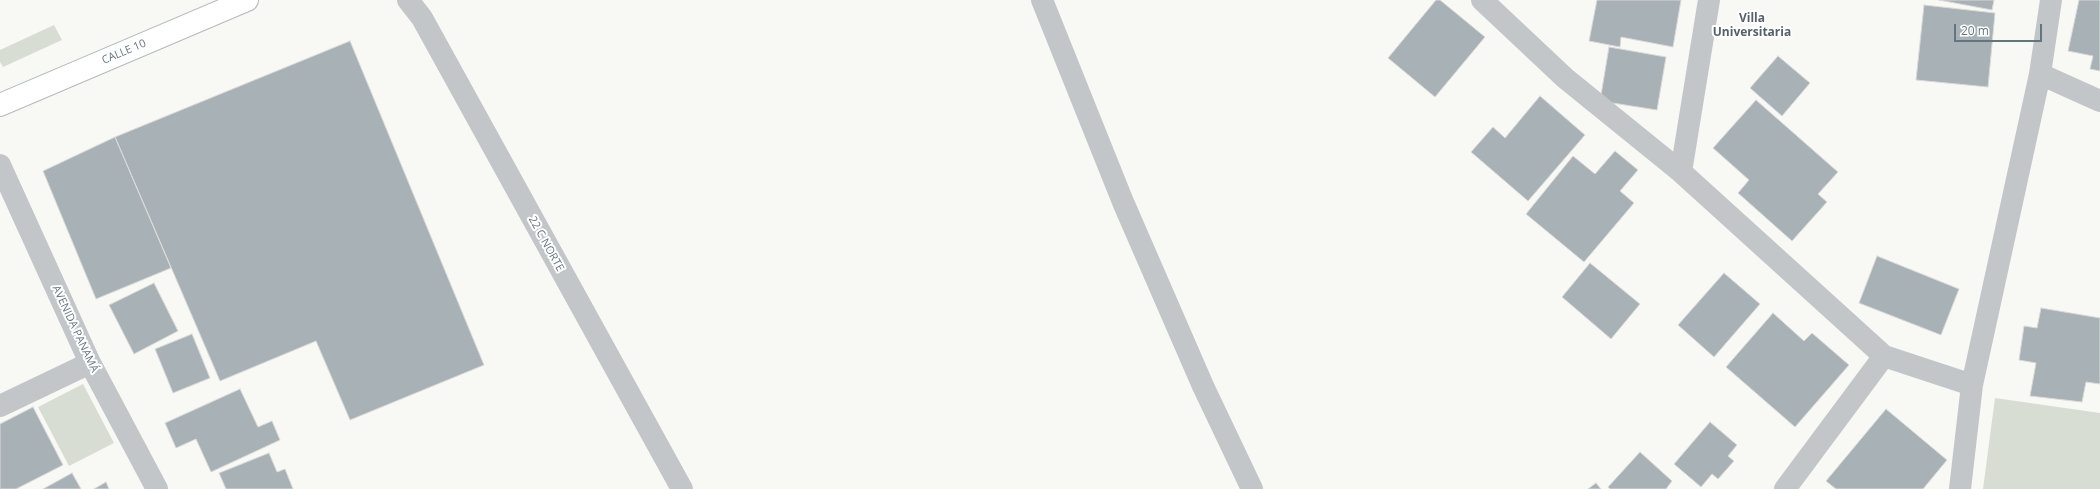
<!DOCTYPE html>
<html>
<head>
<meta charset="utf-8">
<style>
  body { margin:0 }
  #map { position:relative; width:2100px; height:489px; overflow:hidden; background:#f8f8f5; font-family:"Open Sans",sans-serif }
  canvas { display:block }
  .scale { position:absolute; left:1954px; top:24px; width:88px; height:18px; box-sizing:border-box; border:2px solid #64757f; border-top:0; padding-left:5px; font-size:12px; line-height:14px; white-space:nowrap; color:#64757f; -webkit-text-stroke:3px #fff; paint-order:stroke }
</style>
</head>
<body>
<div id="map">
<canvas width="2100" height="489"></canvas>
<div class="scale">20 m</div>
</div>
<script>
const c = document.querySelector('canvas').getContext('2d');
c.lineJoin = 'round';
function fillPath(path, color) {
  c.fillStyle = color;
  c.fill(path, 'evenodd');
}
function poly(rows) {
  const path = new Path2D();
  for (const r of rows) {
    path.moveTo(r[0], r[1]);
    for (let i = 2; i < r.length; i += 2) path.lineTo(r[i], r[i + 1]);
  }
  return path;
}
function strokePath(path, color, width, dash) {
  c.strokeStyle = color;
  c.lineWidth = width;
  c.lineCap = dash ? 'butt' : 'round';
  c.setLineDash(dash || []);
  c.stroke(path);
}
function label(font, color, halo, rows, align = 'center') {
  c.font = font + ' "Open Sans",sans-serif';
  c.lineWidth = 4;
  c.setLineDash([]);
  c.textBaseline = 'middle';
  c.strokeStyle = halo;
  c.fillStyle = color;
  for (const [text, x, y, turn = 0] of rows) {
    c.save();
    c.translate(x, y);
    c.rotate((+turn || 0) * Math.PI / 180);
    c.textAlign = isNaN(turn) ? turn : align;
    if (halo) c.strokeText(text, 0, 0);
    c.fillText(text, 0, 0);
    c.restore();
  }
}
const green = poly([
  [54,25,62,40,3,67,0,62,0,50],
  [83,384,114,443,69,466,38,407],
  [1995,398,2100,413,2100,489,1983,489]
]);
const building = poly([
  [1436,0,1440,0,1485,37,1435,97,1388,58,1436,0],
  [1597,0,1681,0,1673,47,1621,37,1620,47,1589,41,1597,0],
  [1939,0,1994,0,1992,10,1939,0],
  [2079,0,2100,0,2100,71,2090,69,2093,56,2068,51,2079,0],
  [1924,5,1995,13,1988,87,1916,80,1924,5],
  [350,41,484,365,350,420,316,341,220,381,115,137,350,41],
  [1609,47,1666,57,1657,110,1600,101,1609,47],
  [1778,56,1810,83,1782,116,1750,88,1778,56],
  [1540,96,1585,135,1528,201,1471,152,1493,127,1505,138,1540,96],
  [1756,100,1838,172,1818,194,1827,202,1792,241,1738,193,1749,180,1713,148,1756,100],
  [115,137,171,268,96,299,43,171,115,137],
  [1615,151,1638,170,1620,191,1634,203,1584,262,1526,214,1573,156,1595,174,1615,151],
  [1877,256,1959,289,1941,335,1859,303,1877,256],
  [1590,263,1640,304,1611,339,1562,297,1590,263],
  [1724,273,1760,304,1714,357,1678,325,1724,273],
  [154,283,178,331,134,354,109,305,154,283],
  [2041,308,2100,318,2100,384,2086,382,2082,402,2030,396,2036,363,2019,360,2024,326,2037,328,2041,308],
  [1773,313,1804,341,1812,333,1849,365,1795,427,1726,367,1773,313],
  [192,334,210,378,173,393,155,349,192,334],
  [240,389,258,427,272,421,280,440,211,472,196,439,176,448,165,423,240,389],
  [33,407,63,465,16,489,0,489,0,424,33,407],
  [1886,409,1947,460,1923,489,1836,489,1826,481,1886,409],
  [1710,422,1737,445,1728,456,1734,461,1718,479,1712,474,1701,487,1674,464,1710,422],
  [1640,452,1672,481,1666,489,1610,489,1608,487,1640,452],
  [269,453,277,472,285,469,293,489,226,489,219,473,269,453],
  [72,473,81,489,43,489,72,473],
  [106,482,109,489,94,489,106,482],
  [1596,483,1601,489,1588,489,1596,483]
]);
const street = poly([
  [408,0,422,18,682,489],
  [1042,0,1123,202,1203,386,1252,489],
  [1482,0,1565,78,1681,172,1884,356,1972,385],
  [2040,74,2100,101],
  [0,165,90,363,157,489],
  [1681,172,1709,0],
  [0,406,90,363],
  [1785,489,1884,356],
  [1960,489,1972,385,2040,74,2051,0]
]);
const secondary = poly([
  [0,105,247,0]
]);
const streetNames = [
  ["CALLE 10",124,52,-23],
  ["22 C NORTE",546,244,61],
  ["AVENIDA PANAMÁ",75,329,65]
];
const neighbourhoodNames = [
  ["Villa",1752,19],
  ["Universitaria",1752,33]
];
fillPath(green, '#d8ddd4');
fillPath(building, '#a8b1b6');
strokePath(building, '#dad9d8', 1);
strokePath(secondary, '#b4babe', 24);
strokePath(street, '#c2c6c9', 22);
strokePath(secondary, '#fff', 22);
label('11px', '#64757f', '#fff', streetNames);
label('bold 12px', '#56626a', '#fff', neighbourhoodNames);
</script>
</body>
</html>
